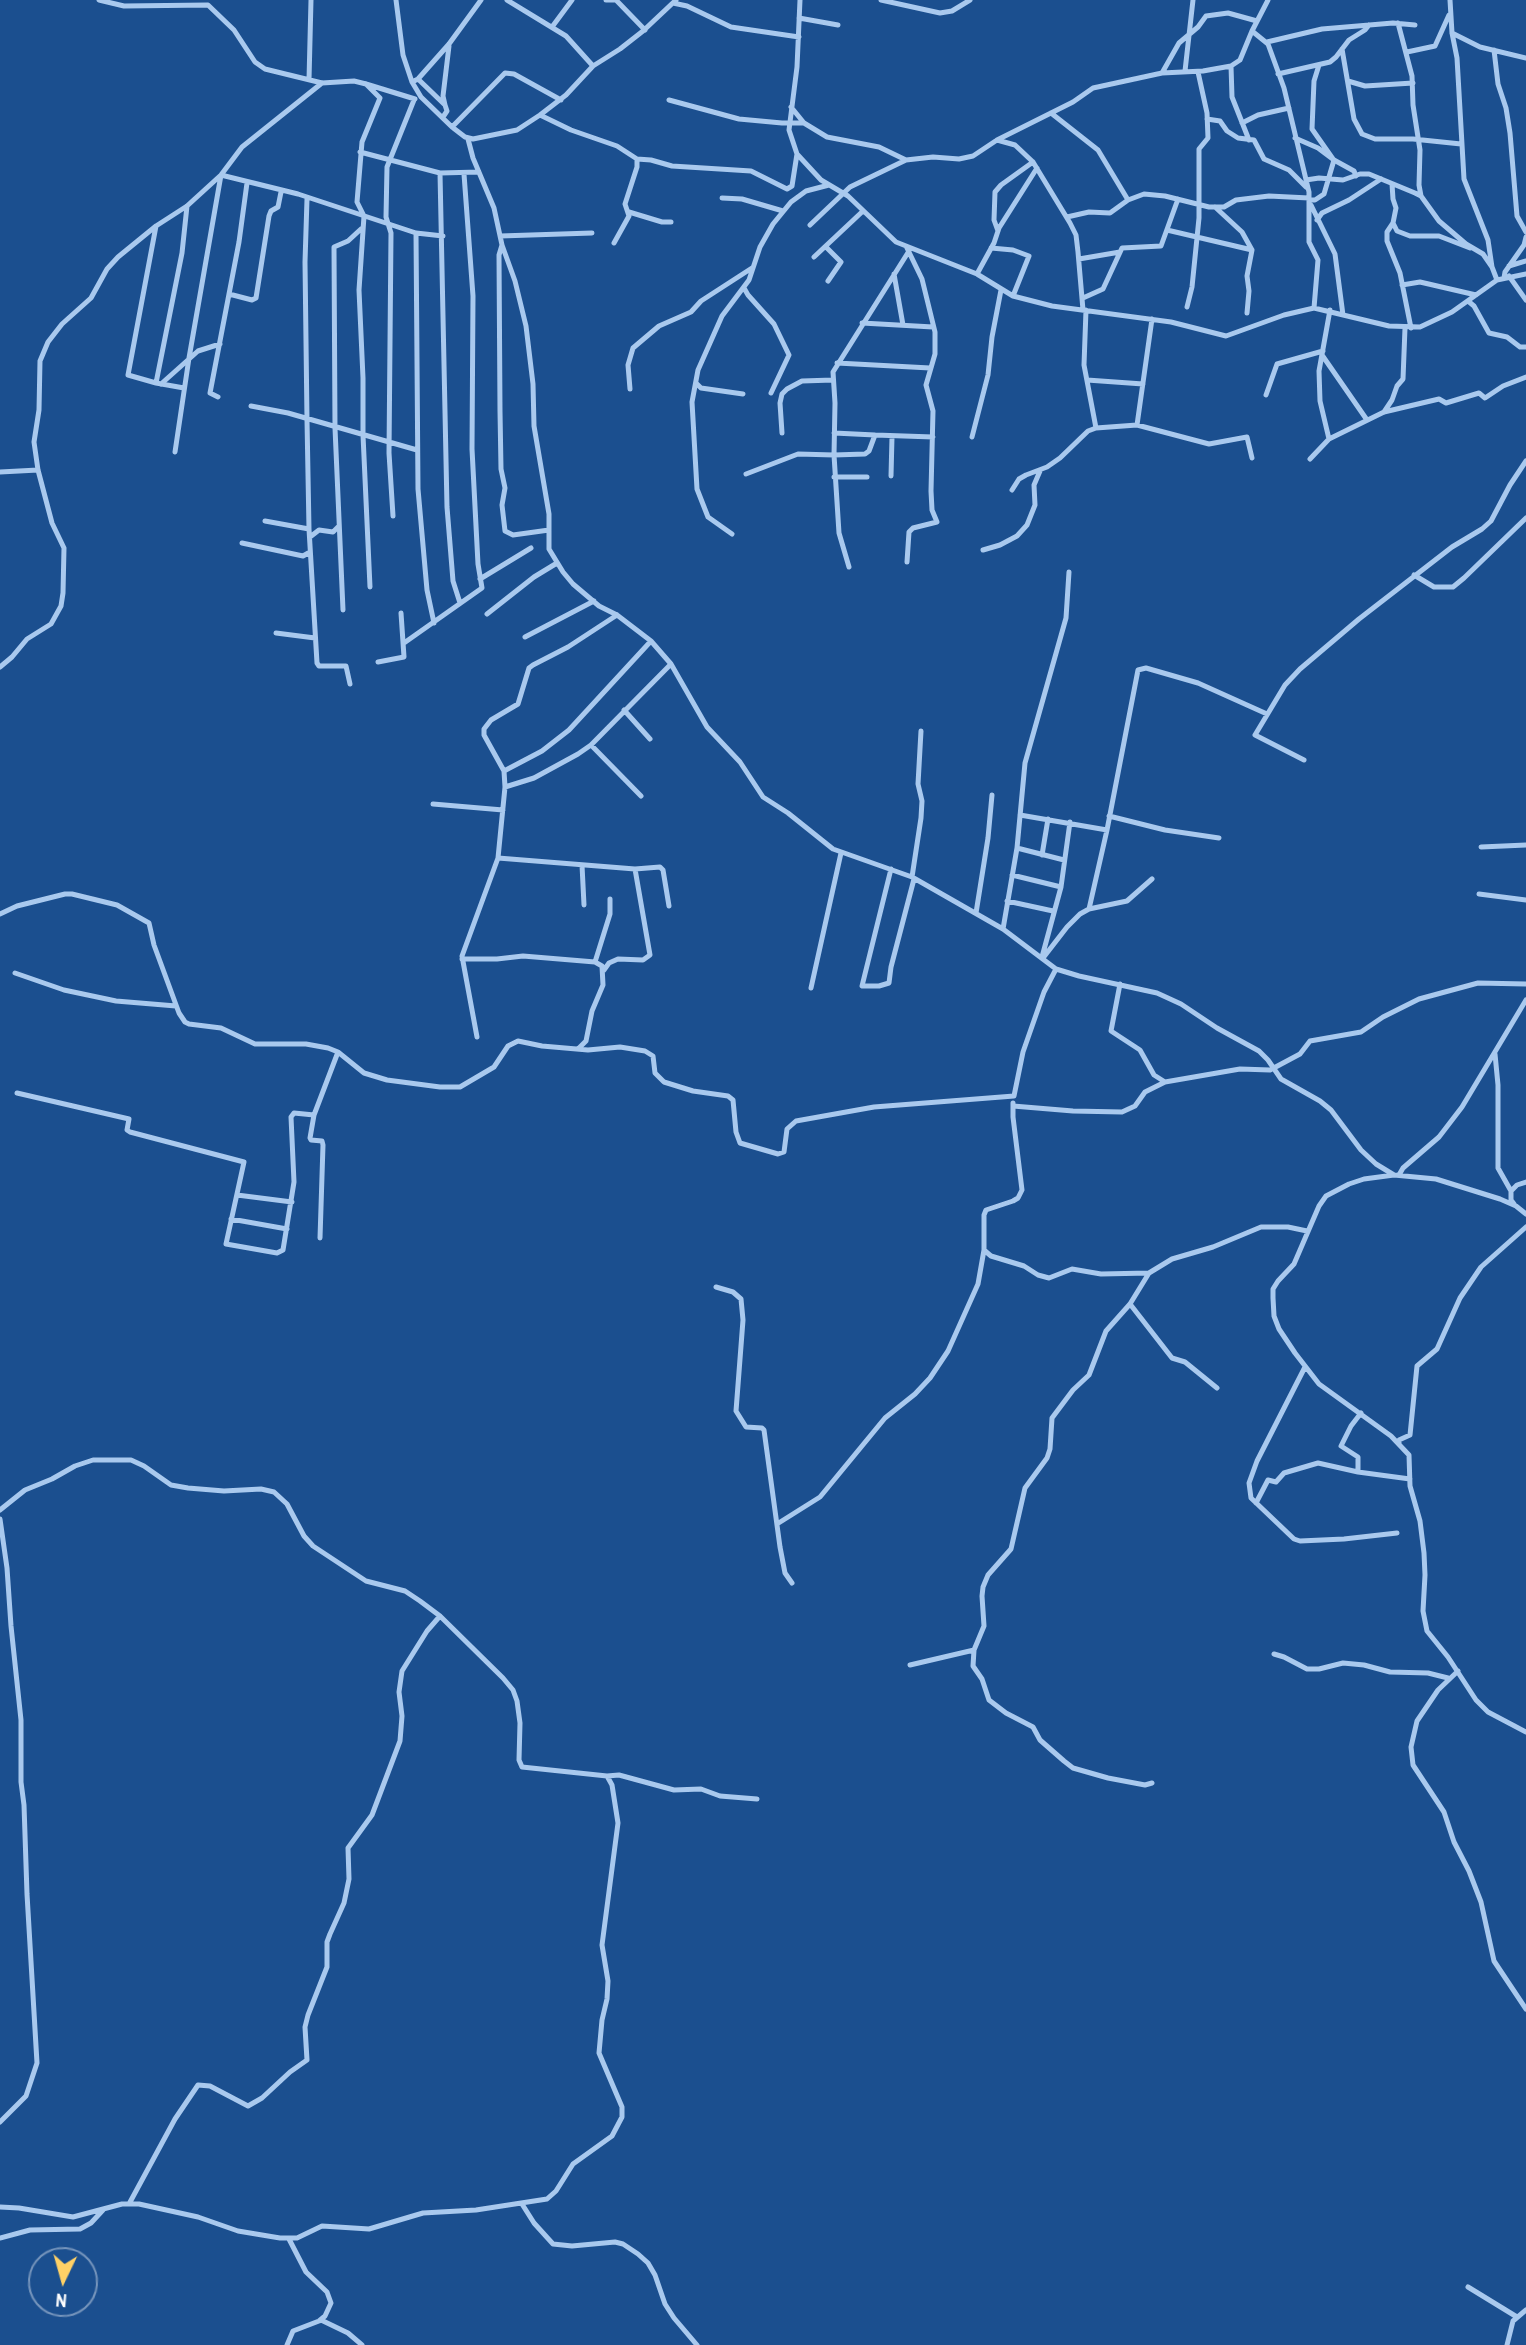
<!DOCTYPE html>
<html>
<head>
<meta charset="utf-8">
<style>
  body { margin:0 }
  #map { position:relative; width:1526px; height:2345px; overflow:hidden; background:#1b4f8f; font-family:"Archivo Narrow",sans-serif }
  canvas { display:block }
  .north { position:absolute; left:28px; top:2247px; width:70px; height:70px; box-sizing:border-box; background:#1b4f8f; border:2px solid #7695bc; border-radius:50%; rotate:185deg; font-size:19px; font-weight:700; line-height:28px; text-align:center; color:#fff }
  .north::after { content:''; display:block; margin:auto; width:24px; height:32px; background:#ffd166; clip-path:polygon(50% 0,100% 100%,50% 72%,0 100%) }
</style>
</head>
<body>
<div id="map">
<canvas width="1526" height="2345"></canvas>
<div class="north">N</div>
</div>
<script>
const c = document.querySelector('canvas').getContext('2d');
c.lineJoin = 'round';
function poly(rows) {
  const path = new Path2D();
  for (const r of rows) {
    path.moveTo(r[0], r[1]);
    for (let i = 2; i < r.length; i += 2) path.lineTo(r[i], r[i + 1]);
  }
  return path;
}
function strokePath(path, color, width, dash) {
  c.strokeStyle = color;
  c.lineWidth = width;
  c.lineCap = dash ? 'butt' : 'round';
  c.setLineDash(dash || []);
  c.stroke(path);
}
const minor = poly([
  [99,0,124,6,208,5,234,30,255,62,265,69,322,83,354,81,366,84,415,99],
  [396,0,403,55,412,82,421,97,452,127,465,137,473,139,517,130,540,115,566,95,593,66,620,49,643,31,676,0],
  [507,0,566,36,593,66],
  [606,0,614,0],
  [616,0,645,30],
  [800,0,797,67,789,130,797,154,821,180,848,196,896,242,977,274,1013,296,1052,306,1171,322,1226,336,1284,315,1314,308,1389,326,1420,327,1452,312,1497,280,1526,274],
  [881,0,940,13,952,11,970,0],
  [1450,0,1452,33,1457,58,1464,179,1488,240,1492,267],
  [673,3,687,6,731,27,799,37],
  [799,18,838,25],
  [1398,23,1412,76,1413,105,1420,150,1419,185,1421,196],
  [552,27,572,0],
  [1252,31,1268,44,1284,88,1309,192,1309,242,1318,260,1314,308],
  [1452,33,1480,47,1526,58],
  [1267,42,1322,29,1393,23,1415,25],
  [1342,49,1354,119,1362,134,1375,139,1413,139,1461,144],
  [1494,50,1498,84,1506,108,1510,133,1517,216,1526,232],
  [1407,52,1435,46,1449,15],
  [1319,65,1314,81,1312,129,1333,159],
  [1231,66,1232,97,1249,140],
  [1185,71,1193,0],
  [1162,73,1179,43,1198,27,1206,16,1228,13,1257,21],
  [1278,74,1330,62,1336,57,1349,40,1365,30,1369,25],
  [418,79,445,105,447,111,443,117],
  [309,80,311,0],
  [1348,81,1365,86,1413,83],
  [412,82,418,79,449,44,481,0],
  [366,84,380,98,362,142,357,202,364,216,359,290,363,378,363,435,370,587],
  [669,100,739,119,782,123,804,123],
  [445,105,443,96,449,46],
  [791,107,804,123,827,137,879,147,906,160],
  [1051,113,1098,150,1128,200],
  [540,115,571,130,617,146,637,159,651,160,672,166,751,171,787,189,792,186,797,154],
  [1207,119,1220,121,1227,131,1238,138,1254,140,1264,159,1289,170,1306,187],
  [1242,123,1258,115,1289,108],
  [452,127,505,73,514,74,561,100],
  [1295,138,1318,148,1334,160,1354,171,1356,176],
  [468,139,473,158,494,208,502,245,515,281,526,326,533,384,534,426,549,514,549,549,563,572,573,584,599,606,617,615,651,641,671,664,707,727,740,762,763,797,788,813,833,849,912,877,1003,929,1056,969,1079,976,1157,993,1181,1004,1217,1028,1259,1051,1268,1060,1281,1079,1320,1101,1331,1110,1361,1150,1376,1164,1394,1175],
  [997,140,1015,145,1033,162,1070,223,1076,235,1078,252,1083,310],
  [360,152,440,173,479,172],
  [440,173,447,507,453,581,460,603],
  [1306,180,1319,178,1343,180,1360,174,1369,174,1415,193,1421,196,1439,221,1466,244,1483,254,1492,267,1497,280],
  [1392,184,1393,199,1396,208,1393,223,1397,231,1410,236,1439,236,1470,248],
  [722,198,742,199,783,211],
  [307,199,305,262,307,420,309,529,317,663,319,666,346,666,350,684],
  [1309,200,1315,200,1324,194,1334,160],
  [1311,205,1335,254,1343,315],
  [1215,207,1242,232,1252,250,1247,276,1249,291,1247,313],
  [629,212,662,222,671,222],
  [1067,217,1089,212,1110,213,1128,200,1144,194,1165,196,1209,207,1224,207,1236,200,1269,196,1309,198],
  [1317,220,1322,213,1349,200,1381,179],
  [1393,223,1387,232,1387,241,1400,273,1411,328],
  [810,225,850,187,906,160,933,157,959,159,973,156,997,140,1073,102,1093,88,1162,73,1203,71,1231,66,1240,60,1252,31,1268,0],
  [156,226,128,375,156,383,184,388],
  [1167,230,1252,250],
  [998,231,994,220,995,192,1001,185,1033,162],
  [416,233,418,489,427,590,434,623],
  [500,236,592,233],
  [614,243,629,216,625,204,637,167,637,159],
  [502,245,499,255,500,411,501,469,505,488,502,505,505,531,513,535,549,530],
  [826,247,841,262,828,281],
  [991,248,1013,250,1029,256,1013,296],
  [814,257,863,211],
  [1079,259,1120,252],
  [1509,266,1526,261],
  [894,274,903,325],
  [977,274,994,243,999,228,1037,168],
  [1509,276,1526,300],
  [1504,278,1505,272,1524,245,1526,237],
  [1402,285,1420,282,1476,295],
  [744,288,748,295,774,324,789,355,771,393],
  [229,294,252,300,256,298,269,216,271,211,278,207,281,192],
  [1083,298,1103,289,1122,248,1161,246,1178,199],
  [1468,301,1474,306,1489,333,1507,337,1520,347,1526,347],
  [1187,307,1192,287,1199,218,1199,149,1208,138,1207,113,1198,72],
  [1086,310,1084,365,1096,428],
  [862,323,933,327],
  [1322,355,1367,420],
  [837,363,930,368],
  [1087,380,1143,384],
  [156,383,182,253,187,206],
  [696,383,701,388,743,394],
  [161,384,198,351,220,344],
  [630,389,628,365,633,348,659,326,691,312,701,301,752,268],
  [1266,395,1277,364,1323,351],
  [218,397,210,393,239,242,247,183],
  [251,406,288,413,417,450],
  [1384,412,1392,400,1397,386,1403,379,1405,328],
  [1137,425,1152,319],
  [782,433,780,403,782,394,787,389,802,381,833,380],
  [834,433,875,435],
  [972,437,988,375,992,337,1001,290],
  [1329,439,1320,401,1319,371,1330,310],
  [175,452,189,358,221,175,298,194,416,233,443,236],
  [1310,459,1329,439,1384,412,1439,399,1446,403,1479,393,1485,398,1503,386,1526,377],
  [0,472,38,470],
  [746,474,798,454,834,455,835,403,833,372,909,251],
  [891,476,892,437],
  [834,477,867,477],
  [1012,490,1019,479,1026,475,1047,467,1060,458,1088,431,1096,428,1137,425,1209,444,1247,437,1252,458],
  [393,516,389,453,391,233,386,217,387,167,414,100],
  [265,521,309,529],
  [732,534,708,517,697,489,692,402,698,370,722,316,749,280,760,247,773,224,791,202,806,191,829,185],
  [310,537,319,530,333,532,339,526],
  [242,543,303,556,310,552],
  [983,550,1000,545,1017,536,1027,525,1035,505,1034,485,1040,471],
  [907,562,909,532,913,528,937,522,932,510,931,491,933,411,926,385,935,354,935,332,922,279,907,248],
  [849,567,839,533,834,455,865,454,869,451,875,435,933,437],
  [1414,575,1434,587,1453,587,1464,578,1526,518],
  [480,579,531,548],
  [343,610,335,428,334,247,348,241,361,229],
  [487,614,534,577,557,563],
  [276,633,315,638],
  [525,637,594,601],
  [404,643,482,588,478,564,472,449,473,296,464,174],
  [378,662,404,657,401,613],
  [0,667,12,657,27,639,51,624,61,606,63,593,64,548,52,523,38,470,34,442,39,410,40,361,48,342,62,324,91,298,107,269,118,257,156,226,187,206,221,175,242,147,322,83],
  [624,710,650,739],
  [591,745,641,796],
  [1304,760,1255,735,1285,685,1300,669,1359,619,1452,547,1482,529,1491,521,1510,485,1526,461],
  [504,771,542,751,569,730,651,641],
  [505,787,534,778,578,754,591,745,671,664],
  [433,804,503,810],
  [1020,815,1107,830],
  [1109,816,1165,830,1219,838],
  [1481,847,1526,845],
  [1017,848,1064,860],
  [1042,855,1048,819],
  [498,858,635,869,660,867,663,870,669,906],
  [582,865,584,905],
  [891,869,862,986,879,986,889,983,891,967,914,879],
  [1012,875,1061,887],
  [912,877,921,818,922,801,918,784,921,731],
  [1479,894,1526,900],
  [1007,901,1053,911],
  [1089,909,1107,830,1138,670,1146,668,1198,683,1267,714],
  [976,913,988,838,992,795],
  [0,914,17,906,65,894,72,894,117,905,149,923,154,945,179,1013,185,1022,189,1024,221,1028,255,1044,306,1044,328,1048,338,1052,364,1073,387,1080,440,1087,460,1087,494,1067,508,1046,518,1041,542,1046,588,1050,620,1047,645,1051,653,1056,655,1073,664,1082,693,1091,728,1096,733,1100,736,1132,740,1143,778,1154,784,1152,787,1129,796,1121,874,1107,1014,1096,1023,1052,1044,992,1056,969],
  [1003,929,1017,848,1025,763,1066,618,1069,572],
  [1042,957,1061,887,1070,822],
  [1043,958,1067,927,1080,914,1089,909,1127,901,1152,879],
  [462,959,497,959,523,956,595,962,602,966,603,985,592,1011,586,1041,578,1049],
  [595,962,610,914,610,899],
  [604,970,609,963,618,959,643,960,650,955,635,869],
  [15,973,64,990,116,1001,176,1006],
  [1120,984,1111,1031,1140,1050,1154,1075,1165,1082],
  [811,988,841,853],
  [477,1037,462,956,498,858,505,787,504,771,484,735,484,729,491,720,518,704,529,668,533,665,568,647,617,615],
  [1495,1054,1498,1085,1498,1168,1511,1191],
  [17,1093,129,1119,127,1130,130,1132,244,1162,226,1244,277,1253,283,1250,294,1182,291,1117,294,1113,314,1115],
  [1013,1103,1013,1117,1022,1190,1018,1198,1013,1201,986,1210,984,1215,984,1250,991,1256,1024,1266,1038,1275,1049,1278,1072,1269,1101,1274,1149,1273],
  [1013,1106,1073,1111,1122,1112,1135,1106,1145,1092,1165,1082,1240,1069,1270,1070,1300,1054,1310,1041,1361,1032,1383,1017,1419,999,1478,983,1526,984],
  [1399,1175,1403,1168,1439,1137,1462,1107,1526,1000],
  [237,1195,292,1202],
  [1514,1204,1511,1200,1511,1191,1517,1185,1526,1182],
  [1526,1214,1516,1206,1500,1199,1436,1179,1394,1175,1364,1179,1349,1184,1326,1196,1319,1206,1294,1264,1278,1281,1273,1289,1273,1298,1274,1316,1279,1329,1295,1353,1319,1384,1391,1436,1409,1455,1410,1486,1420,1521,1424,1553,1425,1575,1423,1611,1427,1631,1448,1657,1476,1700,1488,1712,1526,1732],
  [231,1219,287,1229],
  [320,1238,323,1145,322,1141,311,1140,310,1138,314,1115,338,1052],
  [716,1287,733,1292,741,1299,743,1320,736,1411,746,1427,762,1428,764,1430,780,1547,785,1573,792,1583],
  [1130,1304,1172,1358,1185,1362,1217,1388],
  [1305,1367,1257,1461,1249,1483,1251,1498,1294,1539,1300,1541,1344,1539,1397,1533],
  [1399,1443,1399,1440,1410,1435,1417,1366,1437,1349,1460,1298,1481,1267,1526,1227],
  [1358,1472,1358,1457,1341,1446,1351,1426,1361,1413],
  [1256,1503,1268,1480,1276,1482,1284,1473,1318,1463,1358,1472,1410,1479],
  [0,1510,25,1490,52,1479,75,1466,93,1460,131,1460,144,1466,171,1485,188,1488,224,1491,261,1489,274,1492,287,1504,304,1536,313,1546,366,1581,405,1591,420,1601,440,1616,503,1678,513,1690,517,1701,520,1723,519,1760,522,1767,607,1776,612,1785,618,1823,602,1945,608,1981,607,1999,602,2020,599,2053,622,2107,622,2117,612,2136,573,2164,556,2191,547,2199,476,2210,423,2213,369,2229,322,2226,297,2238,280,2238,238,2231,198,2217,139,2204,122,2204,73,2217,19,2208,0,2207],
  [0,1519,7,1568,11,1626,21,1720,21,1782,24,1805,27,1894,37,2063,26,2096,0,2122],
  [777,1524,820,1497,885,1418,915,1394,930,1378,948,1351,978,1284,984,1250],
  [974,1650,973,1666,982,1679,989,1700,1006,1713,1033,1727,1040,1740,1064,1761,1073,1768,1108,1778,1145,1785,1152,1783],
  [1274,1654,1284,1657,1307,1669,1319,1669,1343,1663,1364,1665,1390,1672,1428,1673,1448,1678],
  [910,1665,974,1650,984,1626,982,1596,983,1587,988,1575,1011,1549,1025,1488,1047,1458,1050,1449,1052,1418,1073,1390,1089,1375,1106,1331,1130,1304,1149,1273,1172,1259,1213,1247,1261,1227,1288,1227,1307,1231],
  [1458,1671,1438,1690,1417,1721,1411,1747,1413,1765,1444,1812,1454,1842,1469,1871,1481,1902,1494,1961,1526,2009],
  [607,1776,619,1775,674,1790,701,1789,720,1796,757,1799],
  [129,2204,175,2119,198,2085,210,2086,248,2106,262,2098,290,2072,307,2060,305,2027,308,2015,327,1967,327,1942,330,1934,344,1903,349,1879,348,1848,372,1815,400,1741,402,1716,399,1692,402,1671,427,1631,440,1616],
  [522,2204,534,2223,553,2244,572,2246,615,2242,623,2244,638,2254,648,2263,655,2275,665,2304,674,2318,697,2345],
  [0,2238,30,2230,80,2229,91,2223,103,2210],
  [1468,2287,1517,2317],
  [321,2320,348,2333,362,2345],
  [287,2345,293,2331,319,2321,325,2316,331,2303,327,2292,306,2272,289,2239],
  [1507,2345,1513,2321,1526,2310]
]);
strokePath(minor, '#a9c9ee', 5);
</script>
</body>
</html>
